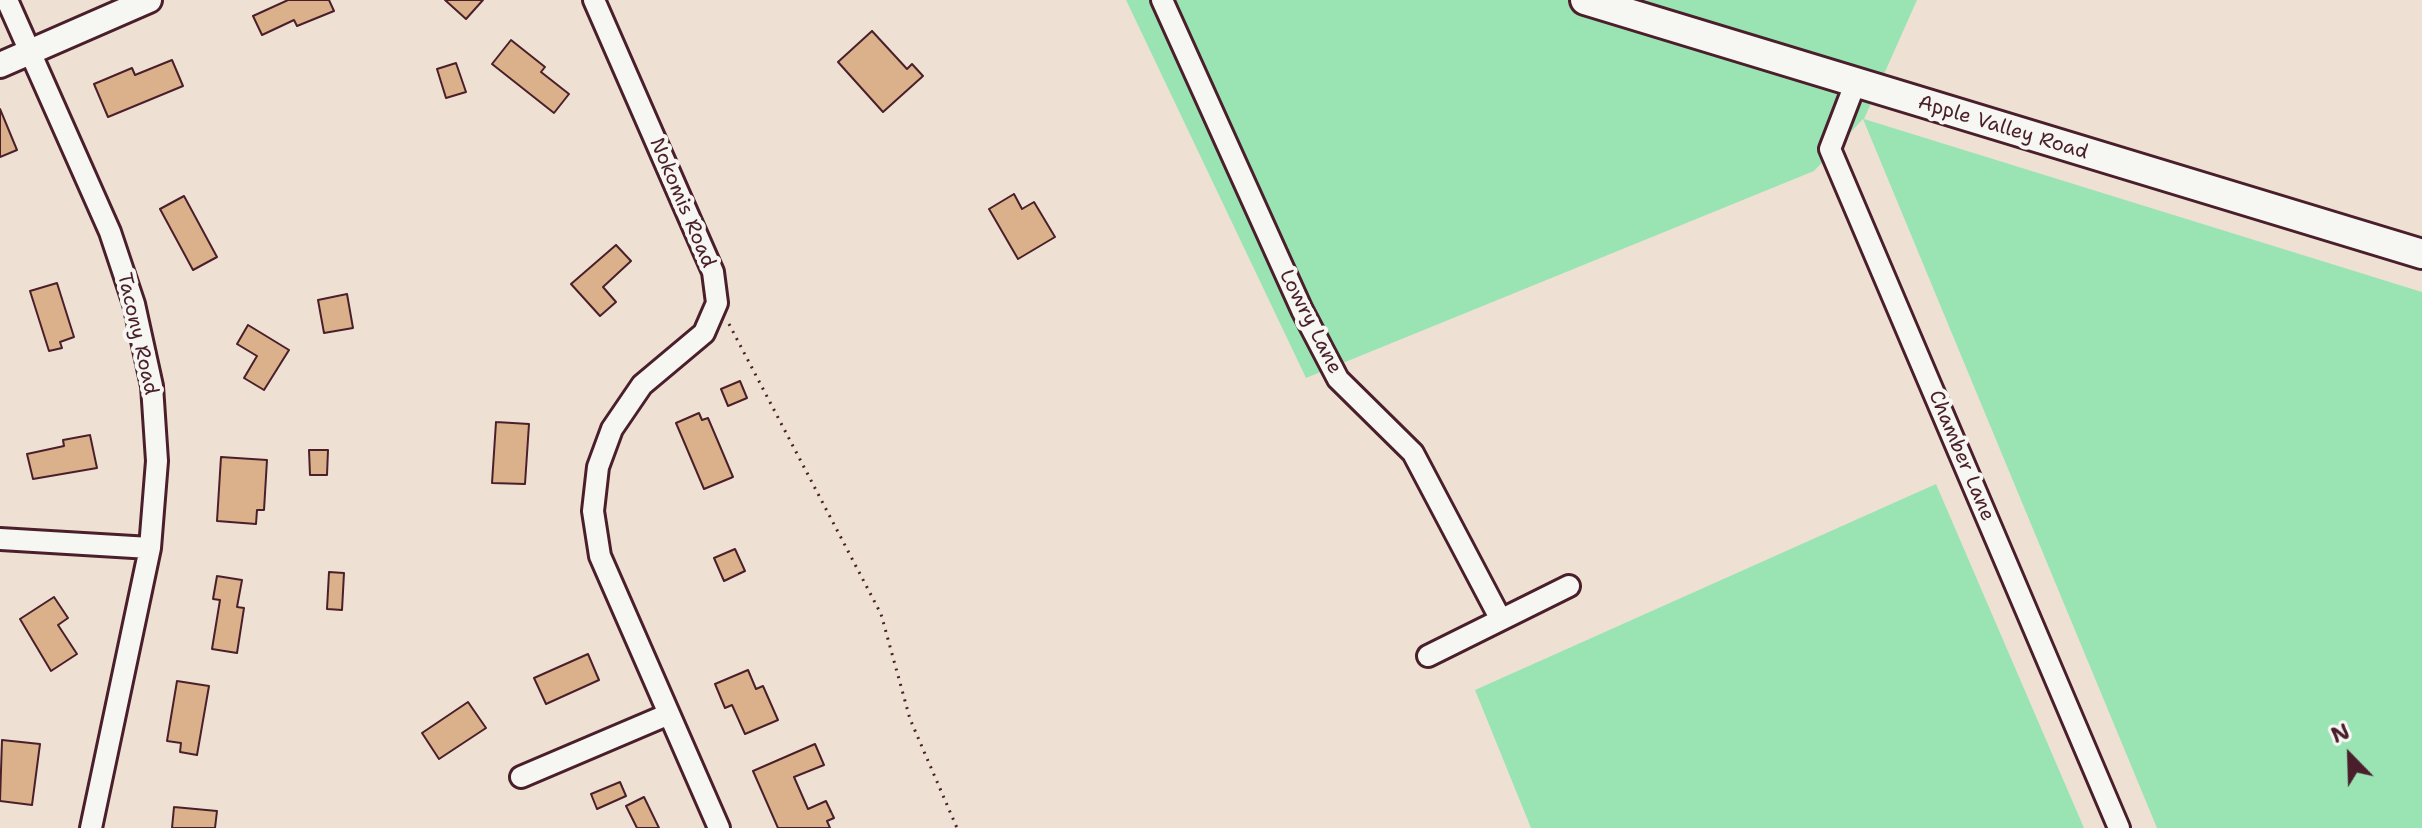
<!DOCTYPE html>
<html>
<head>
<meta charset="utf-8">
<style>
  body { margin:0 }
  #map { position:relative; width:2422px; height:828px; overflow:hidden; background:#eee1d3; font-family:"Shantell Sans",sans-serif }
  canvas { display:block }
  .north { position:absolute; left:2310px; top:716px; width:80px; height:80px; -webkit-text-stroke:6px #f6f6f2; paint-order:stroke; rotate:337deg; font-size:22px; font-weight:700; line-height:32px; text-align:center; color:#4a1f2b }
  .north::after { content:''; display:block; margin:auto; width:28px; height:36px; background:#4a1f2b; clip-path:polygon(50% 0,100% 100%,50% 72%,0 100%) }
</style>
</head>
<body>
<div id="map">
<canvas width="2422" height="828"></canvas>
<div class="north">N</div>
</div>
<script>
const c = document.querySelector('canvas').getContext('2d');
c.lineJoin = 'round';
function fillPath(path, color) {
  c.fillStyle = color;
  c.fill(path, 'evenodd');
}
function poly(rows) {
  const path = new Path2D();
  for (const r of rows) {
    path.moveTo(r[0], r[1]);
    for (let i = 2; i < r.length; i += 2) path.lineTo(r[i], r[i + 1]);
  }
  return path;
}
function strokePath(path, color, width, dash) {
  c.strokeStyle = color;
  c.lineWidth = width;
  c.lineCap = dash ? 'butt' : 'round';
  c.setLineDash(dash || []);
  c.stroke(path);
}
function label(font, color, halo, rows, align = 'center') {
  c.font = font + ' "Shantell Sans",sans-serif';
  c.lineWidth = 8;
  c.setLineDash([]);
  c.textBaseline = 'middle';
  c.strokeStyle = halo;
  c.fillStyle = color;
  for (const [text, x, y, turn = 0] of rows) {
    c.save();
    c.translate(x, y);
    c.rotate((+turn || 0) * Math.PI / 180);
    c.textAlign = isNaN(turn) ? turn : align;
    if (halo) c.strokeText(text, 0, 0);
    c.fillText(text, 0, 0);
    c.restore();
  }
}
const green = poly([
  [1126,0,1917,0,1864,119,2422,292,2422,828,2157,828,1863,119,1814,171,1306,378],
  [1936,484,2084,828,1531,828,1475,690]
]);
const building = poly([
  [288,0,329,0,334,11,297,26,294,20,262,35,253,16,288,0],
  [445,0,483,0,466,19,445,0],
  [872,31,907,69,912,64,923,76,883,112,838,62,872,31],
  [511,40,545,67,541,72,569,94,554,113,492,64,511,40],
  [172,60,183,86,108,117,94,84,132,68,135,75,172,60],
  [456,63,466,92,446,98,437,69,456,63],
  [0,109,17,150,0,157,0,109],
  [1014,194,1022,209,1034,202,1055,237,1018,259,989,209,1014,194],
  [184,196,217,257,193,270,160,209,184,196],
  [616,245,631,261,603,287,616,302,600,316,571,284,616,245],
  [57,283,74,337,60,342,62,348,49,351,30,291,57,283],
  [347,294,353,328,324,333,318,300,347,294],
  [248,325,289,350,264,390,244,378,257,356,237,344,248,325],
  [740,381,747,398,728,406,721,389,740,381],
  [699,413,702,420,708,418,733,477,704,489,676,423,699,413],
  [496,422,529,424,525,484,492,483,496,422],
  [90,435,97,468,33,479,27,454,64,446,63,440,90,435],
  [309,450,328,450,327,475,310,475,309,450],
  [221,457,267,460,264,510,257,510,256,524,217,521,221,457],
  [735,549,745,571,724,581,714,558,735,549],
  [329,572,344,573,342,610,327,609,329,572],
  [217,576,242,580,237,607,244,608,237,653,212,649,220,600,213,599,217,576],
  [54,597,68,618,58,625,77,654,51,671,20,619,54,597],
  [588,654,599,680,546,704,534,678,588,654],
  [748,670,756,689,763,686,778,720,745,734,732,705,725,708,715,684,748,670],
  [177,681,209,686,197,755,180,752,181,743,167,741,177,681],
  [468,702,486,728,439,759,422,733,468,702],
  [2,740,40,744,32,805,0,801,2,740],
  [815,744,824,765,794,777,808,809,826,801,834,818,827,821,830,828,778,828,753,771,815,744],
  [620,782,626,796,597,809,591,794,620,782],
  [644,797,659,828,637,828,626,806,644,797],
  [174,807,217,811,215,828,172,828,174,807]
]);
const path = poly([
  [729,324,881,614,910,719,957,828]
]);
const minor = poly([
  [7,0,110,232,134,304,152,386,157,461,150,548,91,828],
  [594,0,713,272,717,303,704,333,642,385,612,429,598,467,593,511,600,556,719,828],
  [1162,0,1302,310,1338,379,1413,453,1500,618],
  [1855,84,1830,149,2119,828],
  [0,539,150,548],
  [1428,656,1569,586],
  [521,777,669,714]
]);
const tertiary = poly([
  [0,65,149,0]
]);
const secondary = poly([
  [1585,0,2422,254]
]);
const streetNames = [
  ["Apple Valley Road",2003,128,17],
  ["Nokomis Road",682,203,67],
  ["Lowry Lane",1310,322,63],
  ["Tacony Road",137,334,77],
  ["Chamber Lane",1961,456,67]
];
fillPath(green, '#9ae4b4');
fillPath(building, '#dab18b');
strokePath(building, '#4a1f2b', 2);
strokePath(minor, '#4a1f2b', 26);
strokePath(tertiary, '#4a1f2b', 30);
strokePath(secondary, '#4a1f2b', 34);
strokePath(path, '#4a1f2b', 3, [2, 6]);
strokePath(minor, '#f6f6f2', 20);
strokePath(tertiary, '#f6f6f2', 24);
strokePath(secondary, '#f6f6f2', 28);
label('20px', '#4a1f2b', '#f6f6f2', streetNames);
</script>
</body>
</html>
